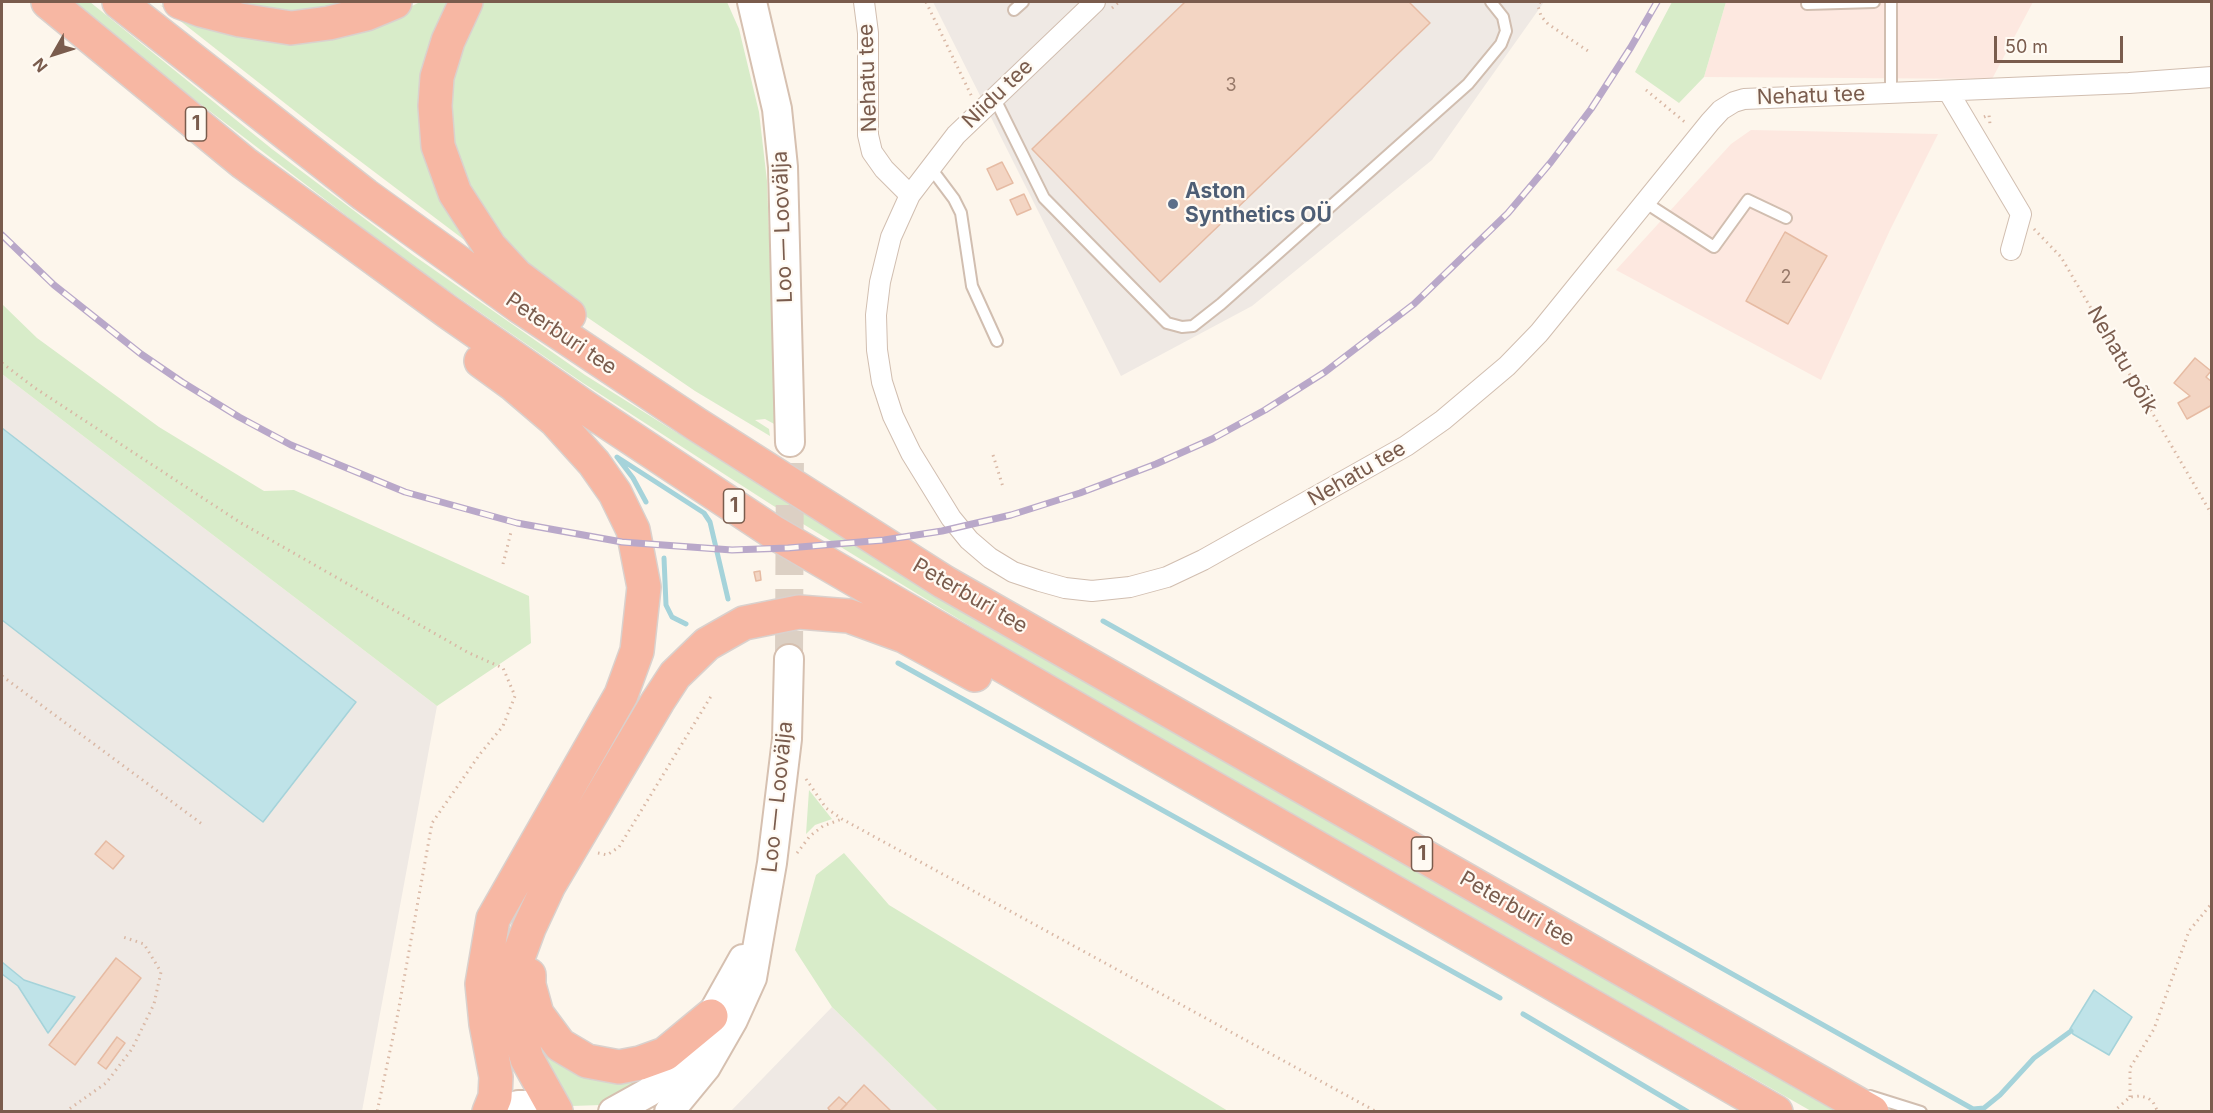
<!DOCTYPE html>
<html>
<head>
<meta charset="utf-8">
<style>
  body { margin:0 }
  #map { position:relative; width:2213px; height:1113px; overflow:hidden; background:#fdf6ec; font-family:Inter,sans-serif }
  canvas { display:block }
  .frame { position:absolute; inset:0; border:3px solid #7a5c4d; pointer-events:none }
  .north { position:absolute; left:24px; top:24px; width:60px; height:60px; -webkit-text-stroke:4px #fffaf3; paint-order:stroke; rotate:231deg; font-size:16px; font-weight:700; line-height:24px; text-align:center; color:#7a5c4d }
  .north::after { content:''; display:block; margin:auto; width:21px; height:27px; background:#7a5c4d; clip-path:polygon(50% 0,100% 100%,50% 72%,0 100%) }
  .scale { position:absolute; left:1994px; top:36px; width:129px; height:27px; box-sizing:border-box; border:3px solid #7a5c4d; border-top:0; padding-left:8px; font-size:18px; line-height:21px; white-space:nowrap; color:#7a5c4d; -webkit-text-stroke:4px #fffaf3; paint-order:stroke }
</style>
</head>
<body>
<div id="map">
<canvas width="2213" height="1113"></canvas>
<div class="frame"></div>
<div class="north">N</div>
<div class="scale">50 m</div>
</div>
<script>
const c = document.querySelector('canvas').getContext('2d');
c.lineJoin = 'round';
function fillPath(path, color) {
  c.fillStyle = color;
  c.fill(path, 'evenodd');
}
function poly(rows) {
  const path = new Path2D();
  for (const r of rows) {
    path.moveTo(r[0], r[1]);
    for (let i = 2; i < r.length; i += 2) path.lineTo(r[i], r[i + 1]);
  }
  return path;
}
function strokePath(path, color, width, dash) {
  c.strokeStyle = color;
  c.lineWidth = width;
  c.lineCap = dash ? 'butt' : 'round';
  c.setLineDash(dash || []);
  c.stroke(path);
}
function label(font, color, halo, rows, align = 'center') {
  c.font = font + ' Inter,sans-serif';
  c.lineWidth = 4.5;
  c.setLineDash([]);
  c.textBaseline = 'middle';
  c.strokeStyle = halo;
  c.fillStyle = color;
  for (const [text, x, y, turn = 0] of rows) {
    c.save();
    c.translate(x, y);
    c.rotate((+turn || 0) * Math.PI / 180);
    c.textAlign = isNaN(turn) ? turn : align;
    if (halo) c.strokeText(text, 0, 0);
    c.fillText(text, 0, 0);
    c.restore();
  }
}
const commercial = poly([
  [1726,2,2033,2,1992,79,1704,77],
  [1751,130,1938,134,1890,230,1821,380,1616,270,1731,144]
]);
const industrial = poly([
  [933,2,1544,2,1432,160,1252,306,1121,376],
  [2,374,437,706,362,1111,2,1111],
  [832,1007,938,1111,730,1112]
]);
const green = poly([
  [74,2,90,2,272,149,413,255,585,375,776,495,1097,688,1835,1111,1811,1111,1101,706,772,505,583,383,407,262,173,83],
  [207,2,374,2,312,17],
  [420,2,453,2,433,42,471,245,319,130,160,5,184,16,386,19],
  [478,2,727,2,739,29,759,112,767,181,776,425,765,419,755,420,769,429,770,436,695,391,559,298,499,243,456,171,445,93],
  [1672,2,1726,2,1704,77,1679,103,1635,72],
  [2,304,37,338,159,427,264,491,294,490,529,596,531,643,437,706,2,374],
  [809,790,832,819,815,825,806,834],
  [844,853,889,905,1228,1111,938,1111,832,1007,795,950,816,875],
  [533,1040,657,1073,601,1105,572,1106,563,1097]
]);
const water = poly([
  [2,428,356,702,263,822,2,620,2,428],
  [2,962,24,980,75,997,48,1033,18,986,2,974,2,962],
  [2094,990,2132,1017,2109,1055,2073,1034,2070,1029,2094,990]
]);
const stream = poly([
  [646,502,633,478,617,457,704,513,710,522,728,599],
  [664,558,666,605,672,617,686,624],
  [1103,621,1973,1109,1984,1108,2000,1095,2034,1058,2071,1031],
  [898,663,1500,998],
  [1523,1014,1688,1112]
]);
const building = poly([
  [1185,2,1411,2,1410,3,1430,23,1160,282,1032,149,1185,2],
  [1002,162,1013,183,997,190,987,169,1002,162],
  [1024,194,1031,209,1017,215,1010,200,1024,194],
  [1785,232,1827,256,1788,324,1746,301,1785,232],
  [2195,358,2211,371,2206,377,2212,382,2212,405,2187,419,2178,403,2190,396,2174,383,2195,358],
  [760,571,761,580,756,581,754,572,760,571],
  [106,841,124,856,113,869,95,854,106,841],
  [116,958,141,978,75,1065,49,1045,116,958],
  [117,1037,125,1043,106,1069,98,1063,117,1037],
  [864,1085,892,1112,839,1112,864,1085],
  [839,1097,847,1104,839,1112,831,1112,828,1108,839,1097]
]);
const secondaryTunnel = poly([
  [789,659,790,442]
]);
const path = poly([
  [926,2,972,97],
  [1540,2,1538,6,1541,16,1548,24,1588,51],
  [1112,8,1119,2],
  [1646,90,1686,123],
  [1984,117,1989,115,1990,124],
  [2034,229,2061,257,2212,515],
  [2,363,35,388,241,523,469,653,503,668,515,696,503,726,480,754,432,823,397,1018,377,1112],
  [993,455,1003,487],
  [503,564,511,532],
  [2,676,202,824],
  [806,779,826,808,842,819,1377,1112],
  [598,853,607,855,619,847,713,693],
  [797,853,810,836,823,826,842,819],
  [2130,1097,2130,1068,2154,1029,2189,931,2212,903],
  [65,1112,106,1083,132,1049,154,1004,161,972,144,944,123,937],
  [2113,1112,2130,1097,2140,1096,2148,1098,2153,1102,2158,1112]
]);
const lane = poly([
  [1807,4,1874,2],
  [1014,10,1023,2],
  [1891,93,1891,2],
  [994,97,1044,198,1167,323,1182,327,1193,326,1221,304,1468,84,1501,44,1506,31,1503,17,1491,2],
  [930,167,954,199,961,213,972,286,997,341],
  [1646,203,1714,247,1748,200,1786,218],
  [1870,1096,1921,1112]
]);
const street = poly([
  [864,2,868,33,868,135,872,152,884,169,910,195,891,237,880,282,876,315,877,350,882,382,893,416,911,453,951,518,969,540,990,558,1013,572,1040,581,1065,588,1092,591,1130,587,1167,577,1203,560,1406,446,1443,420,1507,366,1539,333,1710,122,1721,110,1734,102,1744,99,2129,83,2212,77],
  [1948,91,2021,214,2011,250],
  [910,195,956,135,1095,2]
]);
const secondary = poly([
  [752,2,777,109,783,167,790,442],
  [498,1112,518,1105,537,1105,557,1112],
  [613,1112,649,1092,675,1070,711,1016,743,959],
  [669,1112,706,1067,733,1020,752,978,772,863,787,739,789,659]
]);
const highway = poly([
  [48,2,244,163,448,312,586,408,773,532,1137,744,1776,1112],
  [119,2,365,195,519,306,696,424,944,582,1872,1112],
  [180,2,201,10,240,20,291,28,329,23,366,14,395,2],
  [466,2,448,41,437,77,435,106,438,146,455,193,490,247,517,276,569,315],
  [481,361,514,385,555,420,594,463,615,493,633,530,644,587,637,651,621,695,493,919,482,984,486,1024,496,1077,495,1097,489,1112],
  [529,975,529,985,537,1014,560,1045,587,1061,619,1067,640,1063,665,1054,711,1016],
  [556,1111,527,1059,514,1014,513,988,519,955,529,928,549,885,658,701,675,675,707,644,744,623,799,612,849,616,904,636,975,675]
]);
const rail = poly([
  [2,235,54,285,141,354,182,382,239,417,291,445,405,492,517,523,622,542,732,550,788,548,884,540,942,531,1011,515,1080,493,1156,464,1212,439,1265,410,1325,372,1414,304,1508,213,1551,162,1591,109,1631,47,1657,2]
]);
const markers = [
  [1173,204,6,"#5c6f8a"]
];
const numberNames = [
  ["3",1231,86],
  ["2",1786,278]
];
const shields = [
  [196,124,21],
  [734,506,21],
  [1422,854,21]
];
const shieldNames = [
  ["1",196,124],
  ["1",734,506],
  ["1",1422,854]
];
const streetNames = [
  ["Nehatu tee",868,78,-92],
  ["Niidu tee",998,94,-44],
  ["Nehatu tee",1811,96,-2],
  ["Loo — Loovälja",783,227,-92],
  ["Peterburi tee",561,334,34],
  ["Nehatu põik",2122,360,60],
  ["Nehatu tee",1357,474,-30],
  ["Peterburi tee",970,596,30],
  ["Loo — Loovälja",778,797,-84],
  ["Peterburi tee",1517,909,30]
];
const serviceNames = [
  ["Aston",1185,192],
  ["Synthetics OÜ",1185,216]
];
fillPath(commercial, '#fde8e0');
fillPath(industrial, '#efe9e4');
fillPath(green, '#d8ecc9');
fillPath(water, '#bfe3e8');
strokePath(water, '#a5d3da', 1.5);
strokePath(stream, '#a5d3da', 5);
fillPath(building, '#f3d5c3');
strokePath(building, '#e6bba3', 1.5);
strokePath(secondaryTunnel, '#dcd0c4', 28, [28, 14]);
strokePath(lane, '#d1beb0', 14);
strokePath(street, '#d1beb0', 22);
strokePath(secondary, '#d6c0b0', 32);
strokePath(highway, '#dad1cd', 36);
strokePath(path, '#d9b8a5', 3, [1.5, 4.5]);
strokePath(lane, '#fff', 10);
strokePath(street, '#fff', 20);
strokePath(secondary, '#fff', 28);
strokePath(highway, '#f7b7a3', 33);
strokePath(rail, '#b9a8c9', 7);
strokePath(rail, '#fffaf3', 4.5, [14]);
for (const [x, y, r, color] of markers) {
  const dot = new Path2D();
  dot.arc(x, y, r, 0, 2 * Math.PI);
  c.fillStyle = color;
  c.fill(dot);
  strokePath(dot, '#fffaf3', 2);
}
label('18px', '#987a6a', null, numberNames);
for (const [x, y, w] of shields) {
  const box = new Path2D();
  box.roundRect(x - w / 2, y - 17, w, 34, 4.5);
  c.fillStyle = '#fffaf3';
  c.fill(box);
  strokePath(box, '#7a5c4d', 1.5);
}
label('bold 20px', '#7a5c4d', null, shieldNames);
label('21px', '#7a5c4d', '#fffaf3', streetNames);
label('bold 21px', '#4e5e75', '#fffaf3', serviceNames, 'left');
</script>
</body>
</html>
